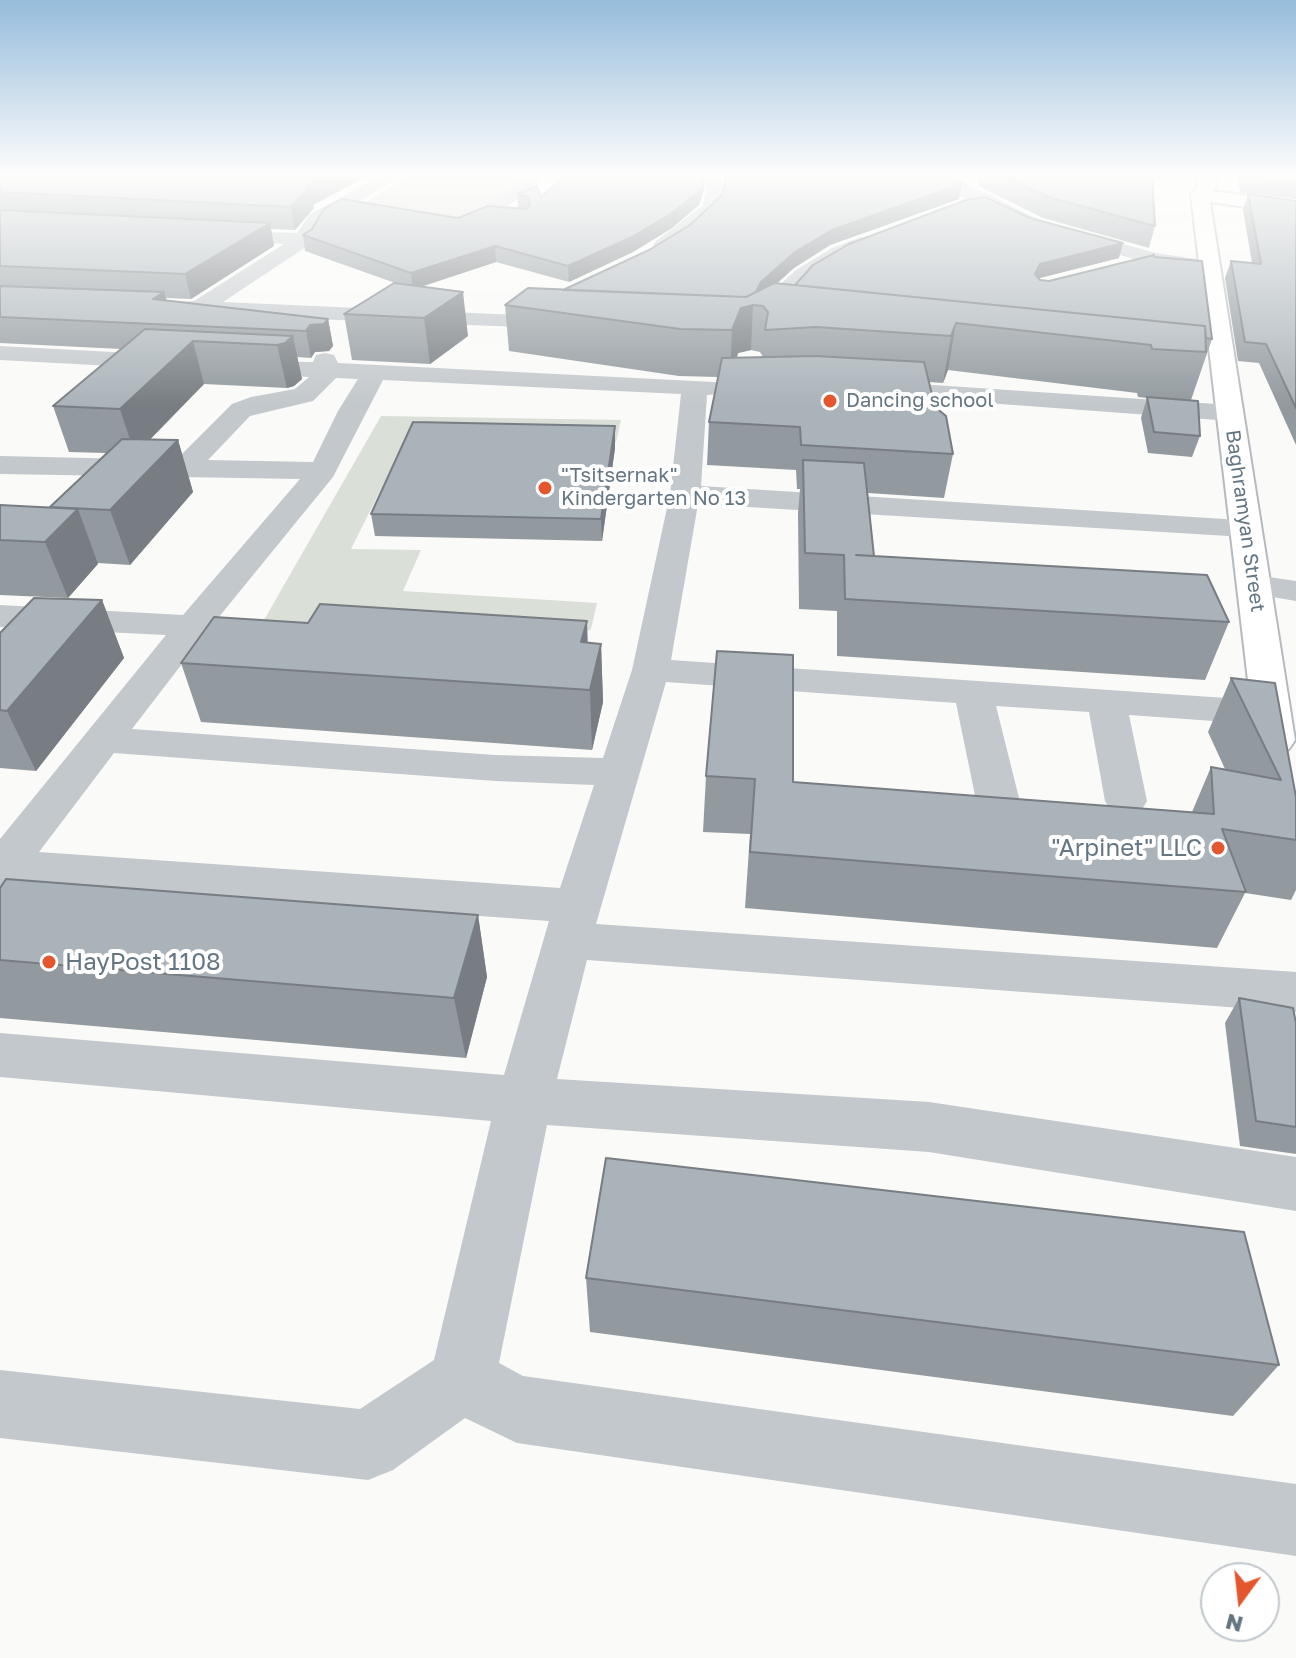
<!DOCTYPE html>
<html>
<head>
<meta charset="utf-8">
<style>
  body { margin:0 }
  #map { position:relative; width:1296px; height:1658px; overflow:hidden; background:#fafaf8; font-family:"Golos Text",sans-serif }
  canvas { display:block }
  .north { position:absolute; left:1200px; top:1562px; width:80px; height:80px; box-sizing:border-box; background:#fff; border:2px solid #c1c8cd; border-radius:50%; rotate:195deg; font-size:22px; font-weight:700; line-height:32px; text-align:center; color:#657683 }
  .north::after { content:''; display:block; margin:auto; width:28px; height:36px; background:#e4572e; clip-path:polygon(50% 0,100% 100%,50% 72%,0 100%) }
</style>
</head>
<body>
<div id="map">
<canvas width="1296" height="1658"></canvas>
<div class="north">N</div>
</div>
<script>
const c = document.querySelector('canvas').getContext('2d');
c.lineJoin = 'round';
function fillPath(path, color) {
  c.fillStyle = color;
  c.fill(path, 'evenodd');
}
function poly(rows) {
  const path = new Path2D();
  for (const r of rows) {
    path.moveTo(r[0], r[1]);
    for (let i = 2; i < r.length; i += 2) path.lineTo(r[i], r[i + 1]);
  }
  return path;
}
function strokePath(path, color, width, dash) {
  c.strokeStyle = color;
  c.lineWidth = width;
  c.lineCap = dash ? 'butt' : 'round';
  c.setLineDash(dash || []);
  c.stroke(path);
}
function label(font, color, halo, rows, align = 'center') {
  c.font = font + ' "Golos Text",sans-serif';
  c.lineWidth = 8;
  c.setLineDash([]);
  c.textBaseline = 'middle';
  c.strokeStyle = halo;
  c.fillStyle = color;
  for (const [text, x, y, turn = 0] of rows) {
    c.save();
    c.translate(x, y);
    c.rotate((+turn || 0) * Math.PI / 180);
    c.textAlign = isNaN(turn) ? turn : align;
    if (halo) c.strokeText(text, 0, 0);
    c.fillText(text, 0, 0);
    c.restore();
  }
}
const green = poly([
  [413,174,536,174,472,222,351,211],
  [381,416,621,420,616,442,406,439,351,549,421,550,403,591,597,603,591,629,563,644,260,627]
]);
const minor = poly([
  [384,174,405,174,324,222,312,243,223,302,565,317,573,319,577,324,573,329,182,314,171,307,174,302,194,301,284,244,214,240,204,234,207,230,297,233,310,214,384,174],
  [529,174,548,174,504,209,526,213,528,217,526,221,480,217,478,213,480,209,529,174],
  [702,174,719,174,725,190,719,209,670,249,656,249,653,245,656,241,702,206,707,190,702,174],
  [931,174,948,174,1042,221,1156,253,1210,261,1213,265,1203,271,1155,265,1028,229,936,184,931,174],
  [861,237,871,243,868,247,846,256,810,278,780,308,774,322,758,322,755,317,762,301,796,270,832,248,861,237],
  [0,346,169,355,178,357,181,362,178,367,169,369,0,360,0,346],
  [325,353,334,355,338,363,734,383,738,388,734,393,707,395,701,486,1256,521,1261,528,1256,535,1245,537,698,504,671,660,1270,701,1284,705,1290,713,1284,721,1270,725,1129,715,1147,801,1141,811,1126,815,1111,811,1105,801,1089,712,996,706,1022,810,1015,820,1000,824,985,820,978,810,956,703,666,682,596,924,1296,972,1296,1012,587,960,557,1079,929,1102,1296,1157,1296,1211,929,1152,547,1125,499,1363,523,1376,1296,1484,1296,1556,517,1443,465,1418,393,1470,368,1480,0,1438,0,1370,360,1409,434,1360,491,1121,0,1077,0,1033,504,1075,549,921,14,882,0,886,0,839,166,635,0,627,0,605,183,615,300,479,0,474,0,456,176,460,232,404,251,397,295,389,309,377,242,373,233,371,230,366,233,361,313,362,316,355,325,353],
  [336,378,358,379,338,411,313,462,208,460,250,416,313,401,336,378],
  [383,380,681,394,670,494,632,670,603,758,495,755,132,729,205,634,333,477,383,380],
  [114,753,495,781,594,785,560,888,39,852,114,753],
  [874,381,1231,405,1240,407,1244,413,1240,419,1231,421,865,394,861,389,865,384,874,381],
  [1255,575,1296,581,1296,601,1243,592,1238,585,1243,578,1255,575]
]);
const major = poly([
  [1197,174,1214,174,1216,186,1212,191,1296,202,1296,214,1210,202,1295,740,1289,749,1275,753,1261,749,1255,740,1191,195,1198,186,1197,174]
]);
const wall = poly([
  [0,174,371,174,313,205,314,208,295,230,271,229,274,246,191,299,166,298,167,300,328,319,333,346,329,351,315,352,311,358,297,357,302,379,294,386,287,388,204,384,150,439,178,440,193,492,130,565,98,563,68,598,0,595,0,505,50,507,106,453,69,452,53,406,121,349,0,343],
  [721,174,942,174,959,199,830,245,794,268,777,283,795,285,1030,218,1119,258,1039,278,1040,280,1049,281,1154,257,1212,339,1191,400,1200,436,1192,457,1148,453,1141,418,1147,398,1138,397,1137,393,948,370,943,383,929,382,935,407,953,454,944,498,868,493,874,556,1229,622,1205,680,837,656,837,611,799,609,798,513,800,489,797,489,796,470,707,465,709,422,718,377,679,376,509,351,505,305,563,290,649,250,690,225,722,195,726,184],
  [751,350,760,352,763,357,737,358,738,353],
  [980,174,1152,174,1155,226,1149,248,1043,218,978,186],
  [1237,174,1296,174,1296,199,1240,192],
  [704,176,704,190,699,205,672,228,633,252,569,282,496,262,421,287,468,336,430,364,352,360,344,314,398,284,305,251,303,235,458,218,518,208,517,194,541,197],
  [1248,194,1296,201,1296,445,1259,363,1238,361,1225,278,1231,261,1252,263,1243,210],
  [615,448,602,541,375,536,371,514],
  [102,600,124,658,36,771,0,768,0,633],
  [588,643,601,644,603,702,592,750,201,722,181,663],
  [1231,678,1296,797,1296,890,1291,900,1245,893,1217,948,745,908,750,834,703,832,706,776,793,782,1192,812,1211,767,1225,769,1208,732],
  [0,888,478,915,487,977,466,1058,0,1018],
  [1239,998,1296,1023,1296,1154,1240,1146,1225,1023],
  [586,1278,1279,1365,1233,1416,590,1332]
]);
const shadedWall = poly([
  [328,174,371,174,313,205,314,208,295,230,291,207,305,186],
  [704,176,704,190,699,205,672,228,633,252,569,282,568,266],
  [962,184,959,199,830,245,794,268,753,305,751,350,738,353,730,377,732,330,739,305,761,282,795,252,832,230],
  [270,223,274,246,191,299,185,274],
  [1123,243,1119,258,1036,279,1035,274,1040,264],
  [495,246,496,262,413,289,411,273],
  [164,292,171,318,160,325,153,299],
  [463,292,468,336,430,364,424,318],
  [328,319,333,346,329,351,315,352,311,358,306,331,310,325],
  [956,323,948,370,943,383,951,336],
  [293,336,302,379,294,386,287,388,277,345],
  [193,341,204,384,135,455,120,409],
  [615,426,615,448,602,541,601,519],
  [178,440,193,492,130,565,110,510],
  [78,509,98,564,68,598,45,542],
  [102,600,124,658,36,771,7,711],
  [587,621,589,679,581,642],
  [601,644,603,702,592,750,590,690],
  [478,915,487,977,466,1058,454,998]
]);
const building = poly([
  [0,174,328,174,305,186,310,186,291,207,0,192,0,174],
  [567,174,704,174,704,176,700,191,672,213,632,237,568,266,495,246,411,273,303,235,312,229,324,209,342,199,458,218,488,206,526,209,530,204,528,197,517,194,537,186,541,197,567,174],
  [728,174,942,174,962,184,832,230,795,252,761,282,756,292,746,297,563,290,649,250,690,225,722,195,728,174],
  [1000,174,1152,174,1155,226,1048,197,1000,174],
  [1244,174,1296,174,1296,183,1245,177,1244,174],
  [1248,194,1296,201,1296,408,1266,344,1245,342,1231,261,1261,264,1248,194],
  [985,197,1030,218,1123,243,1040,264,1035,274,1040,280,1049,281,1154,255,1154,257,1202,261,1212,339,1206,338,1205,326,795,285,813,265,849,244,966,200,985,197],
  [0,210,270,223,185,274,0,266,0,210],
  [394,283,463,292,424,318,344,314,394,283],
  [774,283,1205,326,1206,352,1152,349,1151,345,956,323,951,336,816,327,765,330,768,312,763,306,753,305,741,308,732,330,680,329,505,305,528,288,746,297,774,283],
  [0,286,164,292,153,299,328,319,324,324,310,325,306,331,0,317,0,286],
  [145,329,293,336,285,343,277,345,193,341,120,409,53,406,145,329],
  [815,356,924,362,935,407,946,416,953,454,801,445,800,427,709,422,722,358,815,356],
  [1147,397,1198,401,1200,436,1154,432,1147,397],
  [413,422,615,426,601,519,371,514,413,422],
  [122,439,178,440,110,510,50,507,122,439],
  [803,460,864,463,874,556,856,555,1207,575,1229,622,845,599,844,555,805,553,803,460],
  [0,505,78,509,45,542,0,540,0,505],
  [34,598,102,600,7,711,0,710,0,633,34,598],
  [320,604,587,621,581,642,601,644,590,690,181,663,214,617,308,623,320,604],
  [717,651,793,655,793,782,1214,814,1211,767,1281,780,1231,678,1275,683,1296,797,1296,840,1222,829,1246,892,750,852,755,779,706,776,717,651],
  [6,879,478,915,454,998,0,960,0,888,6,879],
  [1239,998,1293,1008,1296,1023,1296,1127,1256,1121,1239,998],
  [606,1158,1244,1232,1279,1365,586,1278,606,1158]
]);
const markers = [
  [830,401,8,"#e4572e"],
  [545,488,8,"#e4572e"],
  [1218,848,8,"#e4572e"],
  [49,962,8,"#e4572e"]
];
const farPoinames = [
  ["Dancing school",846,401],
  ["\"Tsitsernak\"",561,476],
  ["Kindergarten No 13",561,499]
];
const farStreetnames = [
  ["Baghramyan Street",1245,521,82]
];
const poiNames = [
  ["\"Arpinet\" LLC",1202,848],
  ["HayPost 1108",65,962,"left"]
];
fillPath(green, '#dadfd7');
strokePath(major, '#b5babe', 4);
fillPath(minor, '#c3c8cc');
fillPath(major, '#fff');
fillPath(wall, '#929a9f');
fillPath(shadedWall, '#777d82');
fillPath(building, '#aab3b9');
strokePath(building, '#777d82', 2);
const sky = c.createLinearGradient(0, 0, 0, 406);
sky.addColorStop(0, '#96bcdc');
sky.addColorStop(0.43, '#fdfdfc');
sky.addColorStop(1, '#fdfdfc00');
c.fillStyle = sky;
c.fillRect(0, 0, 1296, 406);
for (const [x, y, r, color] of markers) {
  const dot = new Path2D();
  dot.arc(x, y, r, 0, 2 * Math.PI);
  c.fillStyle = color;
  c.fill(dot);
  strokePath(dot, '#fff', 3);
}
label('20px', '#657683', '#fff', farPoinames, 'left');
label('20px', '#657683', '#fff', farStreetnames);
label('24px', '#657683', '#fff', poiNames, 'right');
</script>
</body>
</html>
